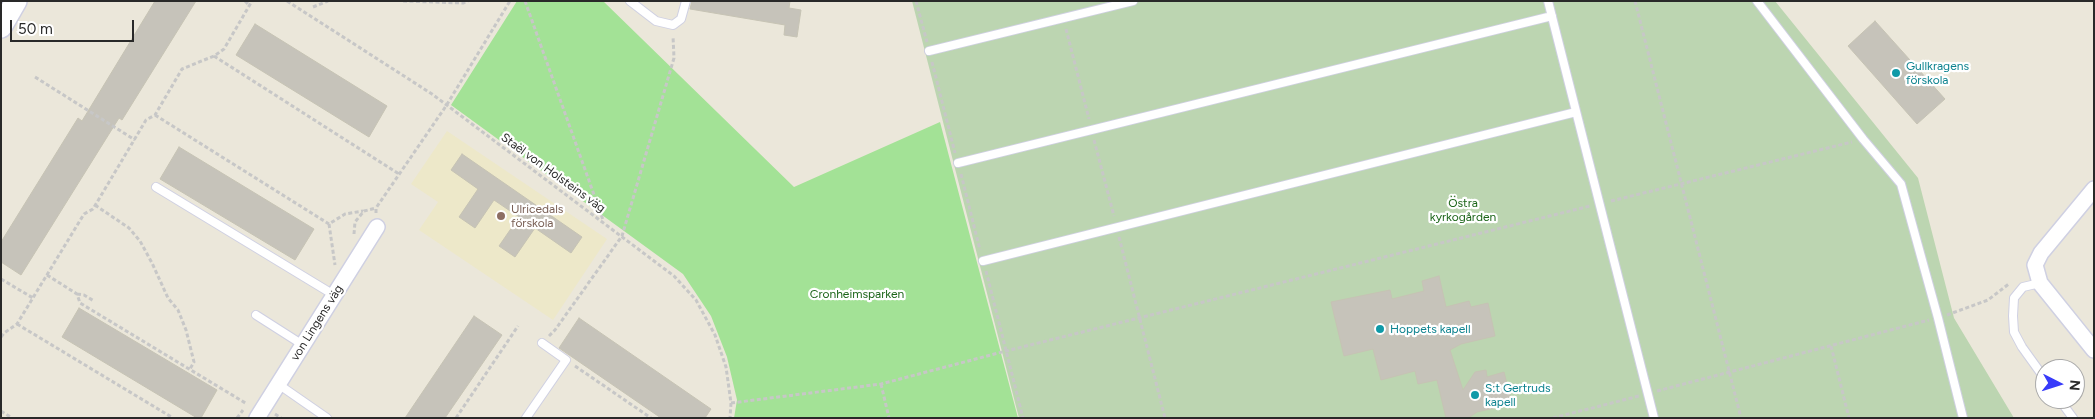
<!DOCTYPE html>
<html>
<head>
<meta charset="utf-8">
<style>
  body { margin:0 }
  #map { position:relative; width:2095px; height:419px; overflow:hidden; background:#ebe7da; font-family:Figtree,sans-serif }
  canvas { display:block }
  .frame { position:absolute; inset:0; border:2px solid #292929; pointer-events:none }
  .north { position:absolute; left:2035px; top:359px; width:50px; height:50px; box-sizing:border-box; background:#fff; border:1px solid #a9a9a9; border-radius:50%; rotate:95deg; font-size:14px; font-weight:700; line-height:20px; text-align:center; color:#292929 }
  .north::after { content:''; display:block; margin:auto; width:18px; height:22px; background:#383bfa; clip-path:polygon(50% 0,100% 100%,50% 72%,0 100%) }
  .scale { position:absolute; left:10px; top:20px; width:124px; height:22px; box-sizing:border-box; border:2px solid #292929; border-top:0; padding-left:6px; font-size:15px; line-height:18px; white-space:nowrap; color:#292929; -webkit-text-stroke:4px #fff; paint-order:stroke }
</style>
</head>
<body>
<div id="map">
<canvas width="2095" height="419"></canvas>
<div class="frame"></div>
<div class="north">N</div>
<div class="scale">50 m</div>
</div>
<script>
const c = document.querySelector('canvas').getContext('2d');
c.lineJoin = 'round';
function fillPath(path, color) {
  c.fillStyle = color;
  c.fill(path, 'evenodd');
}
function poly(rows) {
  const path = new Path2D();
  for (const r of rows) {
    path.moveTo(r[0], r[1]);
    for (let i = 2; i < r.length; i += 2) path.lineTo(r[i], r[i + 1]);
  }
  return path;
}
function strokePath(path, color, width, dash) {
  c.strokeStyle = color;
  c.lineWidth = width;
  c.lineCap = dash ? 'butt' : 'round';
  c.setLineDash(dash || []);
  c.stroke(path);
}
function label(font, color, halo, rows, align = 'center') {
  c.font = font + ' Figtree,sans-serif';
  c.lineWidth = 4.5;
  c.setLineDash([]);
  c.textBaseline = 'middle';
  c.strokeStyle = halo;
  c.fillStyle = color;
  for (const [text, x, y, turn = 0] of rows) {
    c.save();
    c.translate(x, y);
    c.rotate((+turn || 0) * Math.PI / 180);
    c.textAlign = isNaN(turn) ? turn : align;
    if (halo) c.strokeText(text, 0, 0);
    c.fillText(text, 0, 0);
    c.restore();
  }
}
const education = poly([
  [447,131,607,239,553,320,419,230,438,202,411,184]
]);
const green = poly([
  [517,1,603,1,794,187,940,122,1018,418,734,418,737,400,727,357,711,316,683,274,451,105]
]);
const cemetery = poly([
  [912,1,1775,1,1918,178,1954,318,2014,418,1019,418]
]);
const building = poly([
  [155,1,196,1,122,120,119,118,21,275,1,262,1,242,78,118,82,121,155,1],
  [692,1,790,1,789,8,801,10,797,37,784,35,785,25,690,9,692,1],
  [1875,21,1945,99,1917,124,1848,46,1875,21],
  [255,24,387,106,369,137,236,55,255,24],
  [179,147,314,229,295,260,160,179,179,147],
  [462,154,582,237,571,253,535,228,515,257,499,246,519,217,494,200,475,228,459,217,478,189,451,170,462,154],
  [1439,276,1446,307,1469,301,1471,307,1488,303,1495,336,1461,344,1450,350,1463,390,1475,372,1486,370,1487,377,1504,372,1512,404,1477,412,1468,418,1446,418,1437,380,1418,384,1415,371,1381,380,1373,349,1344,356,1331,302,1390,290,1392,299,1424,291,1422,281,1439,276],
  [79,308,217,390,201,418,197,418,62,337,79,308],
  [474,316,502,335,445,418,405,418,474,316],
  [579,318,711,409,705,418,661,418,559,348,579,318]
]);
const path = poly([
  [245,1,249,5],
  [287,1,432,94,674,276,696,300,715,335,726,367,731,403,730,418],
  [403,1,463,3,468,1],
  [525,1,603,220],
  [916,1,927,42],
  [1635,1,1741,418],
  [313,7,328,1],
  [1066,29,1089,119],
  [214,56,399,174],
  [932,62,955,153],
  [35,77,135,140],
  [155,115,329,224,345,214,363,211],
  [1094,140,1114,216],
  [961,174,980,250],
  [1611,201,1852,142],
  [95,205,129,228,140,241,152,263,168,298,178,310,186,330,194,362,190,369],
  [376,213,376,208,446,106,510,1],
  [329,224,335,265],
  [354,234,355,222,364,211,376,208],
  [1119,237,1165,418],
  [986,271,1023,418],
  [47,275,77,294,80,303,247,404],
  [1,279,33,298],
  [77,294,84,295,94,301],
  [1947,315,1988,300,2010,283],
  [17,324,173,418],
  [549,336,555,330,622,236,674,58,673,36],
  [1,337,4,333,17,324,84,214,93,209,146,120,155,115,182,69,214,56,224,49,252,1],
  [1831,346,1849,418],
  [575,366,651,418],
  [881,384,889,418],
  [1657,391,1929,320],
  [731,403,881,384,1006,351,1590,206],
  [1,411,12,418],
  [275,414,281,418],
  [237,418,243,410],
  [362,418,362,417],
  [456,418,518,326],
  [1553,418,1639,396]
]);
const service = poly([
  [630,1,656,21,673,25,681,19,686,1],
  [1548,1,1654,418],
  [1757,1,1863,139,1901,184,1938,318,1963,418],
  [929,51,1133,1],
  [958,163,1552,16],
  [156,187,334,295],
  [983,261,1576,112],
  [2040,283,2023,287,2014,298,2013,316,2014,332,2022,347,2045,379],
  [256,315,303,345],
  [278,384,327,418],
  [2059,399,2073,418],
  [526,418,566,360,542,343]
]);
const minor = poly([
  [2094,189,2041,253,2035,265,2040,283,2094,350],
  [257,418,377,227]
]);
const secondary = poly([
  [1,27,16,1]
]);
const markers = [
  [1896,73,5,"#0f9aa8"],
  [501,216,5,"#8d6e63"],
  [1380,329,5,"#0f9aa8"],
  [1475,395,5,"#0f9aa8"]
];
const cultureNames = [
  ["Gullkragens",1906,66],
  ["förskola",1906,80],
  ["Hoppets kapell",1390,329],
  ["S:t Gertruds",1485,388],
  ["kapell",1485,402]
];
const streetNames = [
  ["Staël von Holsteins väg",553,173,36],
  ["von Lingens väg",317,323,-58]
];
const parkNames = [
  ["Östra",1463,203],
  ["kyrkogården",1463,217],
  ["Cronheimsparken",857,294]
];
const educationNames = [
  ["Ulricedals",511,209],
  ["förskola",511,223]
];
fillPath(education, '#ede8c9');
fillPath(green, '#a3e296');
fillPath(cemetery, '#bcd5b1');
fillPath(building, '#c6c3ba');
strokePath(building, '#c6c3b4', 1);
strokePath(service, '#cfd0e2', 10);
strokePath(minor, '#cfd0e2', 18);
strokePath(secondary, '#cfd0e2', 24);
strokePath(path, '#c7c7c7', 3, [4, 2.5]);
strokePath(service, '#fff', 8);
strokePath(minor, '#fff', 15);
strokePath(secondary, '#fff', 21);
for (const [x, y, r, color] of markers) {
  const dot = new Path2D();
  dot.arc(x, y, r, 0, 2 * Math.PI);
  c.fillStyle = color;
  c.fill(dot);
  strokePath(dot, '#fff', 2);
}
label('12px', '#0d838f', '#fff', cultureNames, 'left');
label('12px', '#292929', '#fff', streetNames);
label('12px', '#1c6519', '#fff', parkNames);
label('12px', '#785e54', '#fff', educationNames, 'left');
</script>
</body>
</html>
